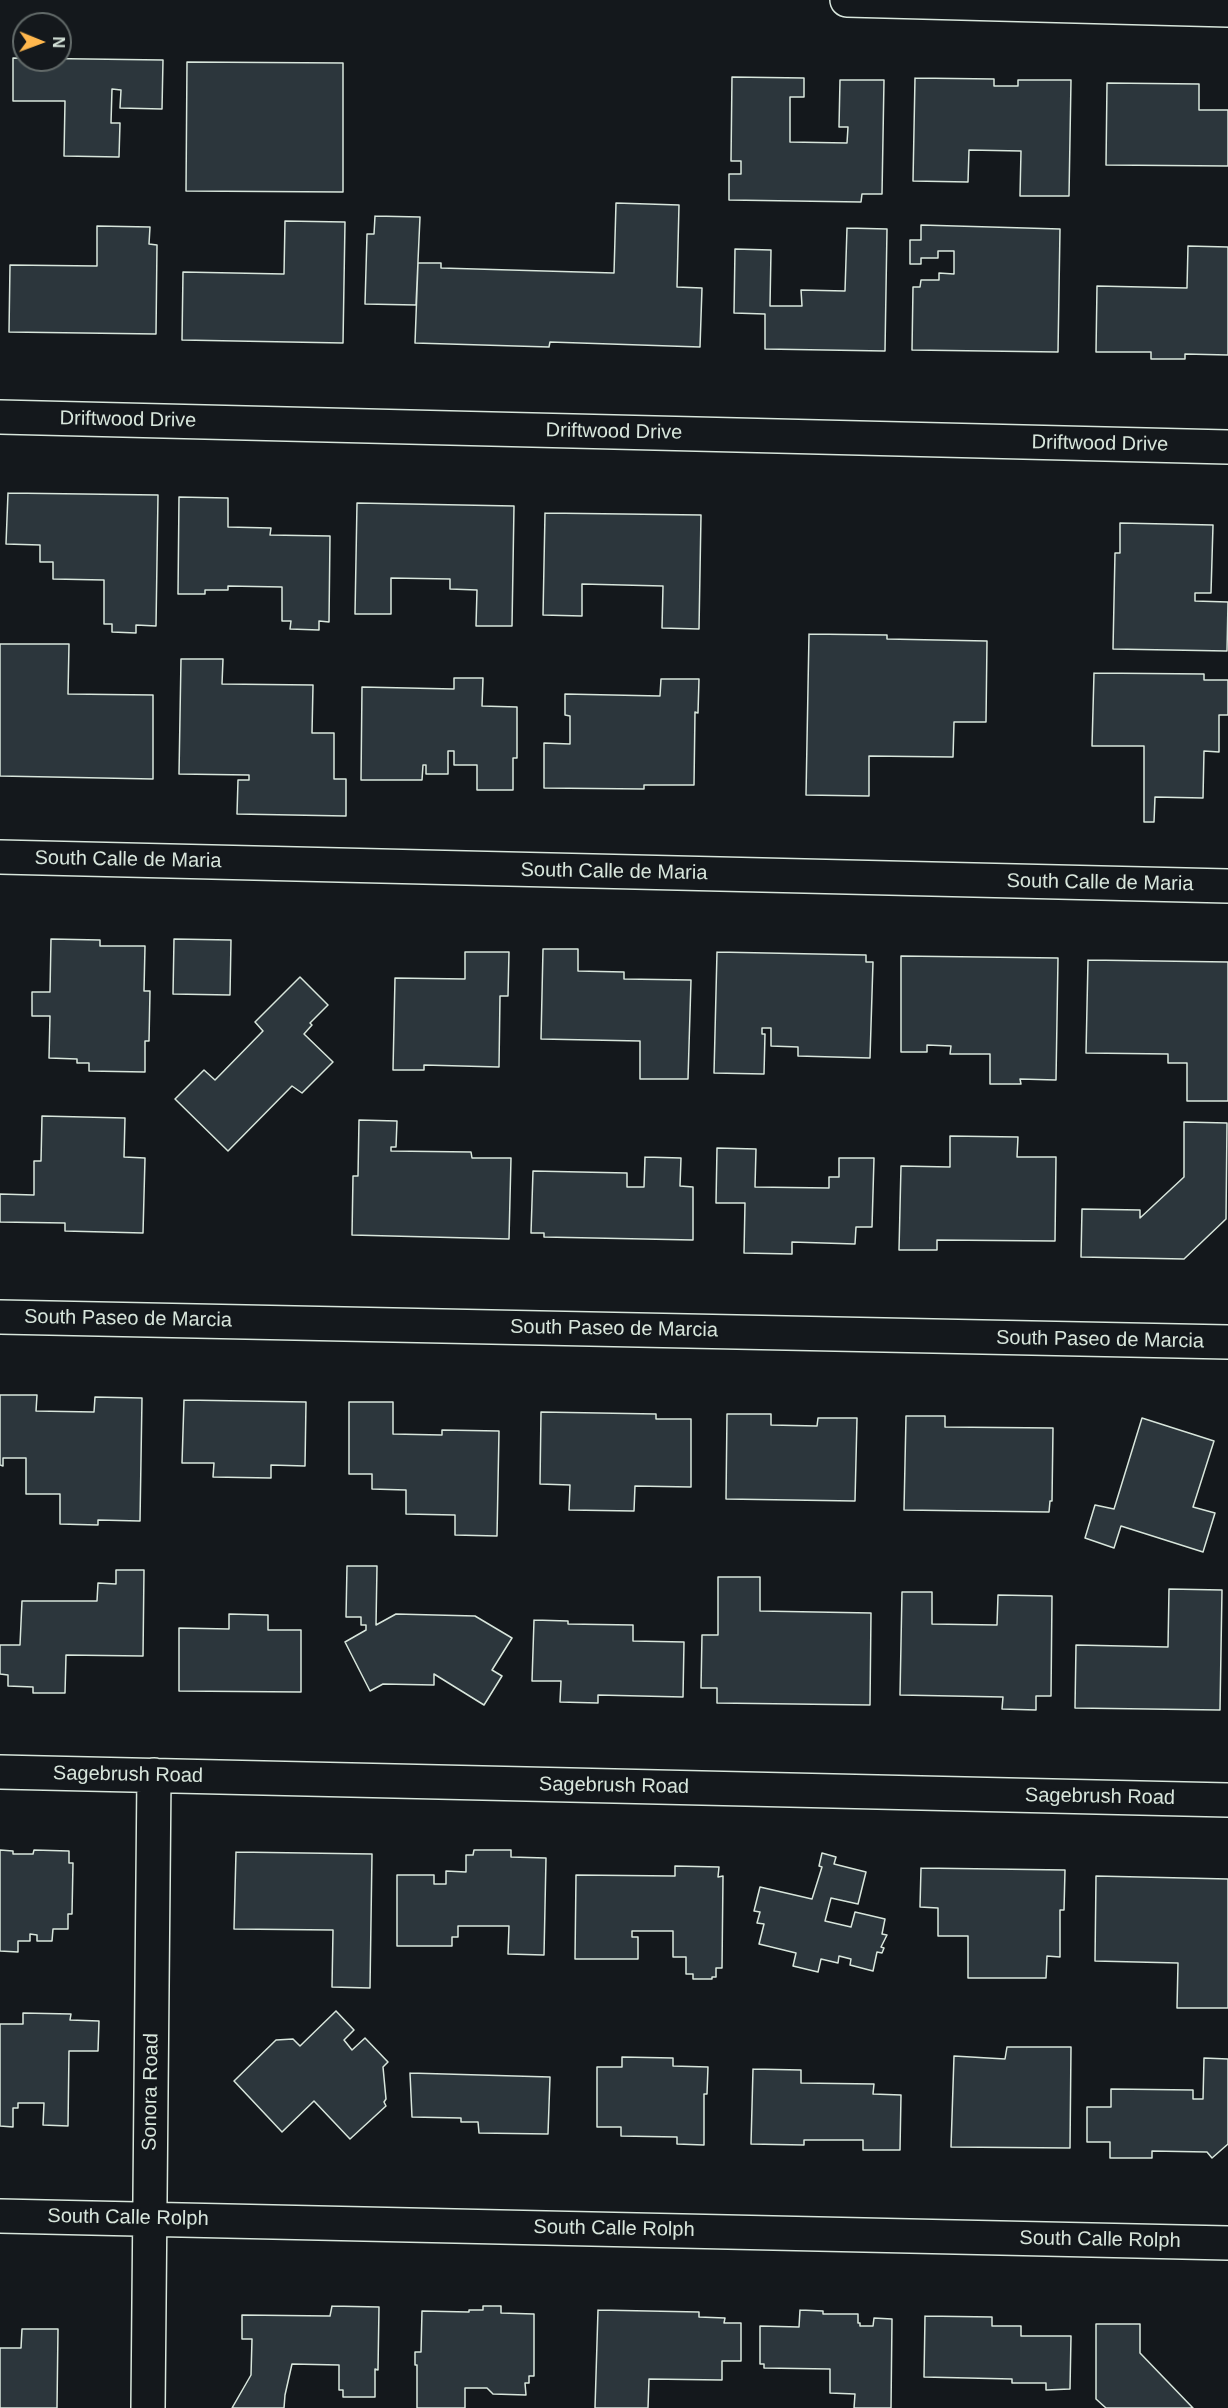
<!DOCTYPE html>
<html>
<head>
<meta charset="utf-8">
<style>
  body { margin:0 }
  #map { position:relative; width:1228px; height:2408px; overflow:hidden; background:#14181c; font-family:Arial,sans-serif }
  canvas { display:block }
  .north { position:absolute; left:12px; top:12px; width:60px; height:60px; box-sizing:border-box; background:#14181c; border:2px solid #626a69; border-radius:50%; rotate:91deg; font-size:16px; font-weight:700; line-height:24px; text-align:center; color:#d8e6dc }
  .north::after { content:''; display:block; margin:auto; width:21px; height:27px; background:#ffb74d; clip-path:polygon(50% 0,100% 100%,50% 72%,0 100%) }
</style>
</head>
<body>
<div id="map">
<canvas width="1228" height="2408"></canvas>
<div class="north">N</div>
</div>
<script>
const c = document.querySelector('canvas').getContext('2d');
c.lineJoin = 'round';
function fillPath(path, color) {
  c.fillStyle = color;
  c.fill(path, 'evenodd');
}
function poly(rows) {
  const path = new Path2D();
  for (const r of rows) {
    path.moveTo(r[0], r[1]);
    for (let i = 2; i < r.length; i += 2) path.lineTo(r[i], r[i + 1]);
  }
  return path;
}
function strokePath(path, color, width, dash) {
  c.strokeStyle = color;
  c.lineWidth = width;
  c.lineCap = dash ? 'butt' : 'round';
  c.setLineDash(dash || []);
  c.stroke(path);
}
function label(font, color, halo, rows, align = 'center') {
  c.font = font + ' Arial,sans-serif';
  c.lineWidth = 4.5;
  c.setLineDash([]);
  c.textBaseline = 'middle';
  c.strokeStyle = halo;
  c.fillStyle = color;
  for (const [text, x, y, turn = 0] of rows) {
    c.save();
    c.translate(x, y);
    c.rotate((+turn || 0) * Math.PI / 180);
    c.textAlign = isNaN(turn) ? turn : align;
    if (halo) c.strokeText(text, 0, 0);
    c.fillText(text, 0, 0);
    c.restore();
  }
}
const building = poly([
  [13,58,163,60,162,109,120,108,121,90,112,89,111,123,120,123,119,157,64,156,65,101,13,101,13,58],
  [187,62,343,63,343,192,186,191,187,62],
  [732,77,804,78,804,97,790,97,790,142,847,143,848,127,839,127,840,80,884,80,882,194,862,194,861,202,729,200,729,174,741,174,741,161,731,161,732,77],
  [915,78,994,79,994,86,1018,86,1018,80,1071,80,1069,196,1020,196,1021,151,969,150,968,182,913,181,915,78],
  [1107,83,1199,84,1199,110,1228,110,1228,166,1106,165,1107,83],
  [616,203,679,205,677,287,702,288,700,347,550,342,549,347,415,343,418,263,441,263,441,268,614,273,616,203],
  [375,216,420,217,416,305,365,304,367,234,374,234,375,216],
  [285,221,345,222,343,343,182,340,183,272,284,274,285,221],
  [921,225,1060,229,1058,352,912,350,913,287,920,287,921,280,939,280,939,273,954,274,954,251,938,251,938,258,921,258,921,264,910,264,910,240,921,240,921,225],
  [97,226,150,227,149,244,157,245,156,334,9,332,10,265,97,266,97,226],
  [847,228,887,229,885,351,765,349,765,314,734,313,735,249,771,250,770,306,802,306,801,290,845,291,847,228],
  [1188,246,1228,247,1228,355,1185,354,1185,359,1151,359,1151,352,1096,352,1097,286,1187,288,1188,246],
  [8,493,158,495,156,626,136,625,136,633,112,632,112,624,104,624,104,580,53,579,53,562,40,562,40,545,6,544,8,493],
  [179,497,228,498,228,527,271,528,270,535,330,536,329,622,319,621,319,630,290,629,291,621,282,621,282,587,228,586,228,590,205,590,205,594,178,594,179,497],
  [357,503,514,506,512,626,476,626,477,590,450,589,450,579,391,578,391,614,355,614,357,503],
  [545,513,701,515,699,629,662,628,663,586,582,584,582,616,543,615,545,513],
  [1120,523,1213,525,1211,593,1195,593,1195,601,1228,602,1227,651,1113,649,1115,553,1120,553,1120,523],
  [809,634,887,635,887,639,987,641,986,722,954,722,953,757,869,756,869,796,806,795,809,634],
  [0,644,69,644,68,694,153,695,153,779,0,776,0,644],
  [181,659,223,659,222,684,313,685,312,733,334,733,334,779,346,779,346,816,237,814,238,780,249,780,249,775,179,774,181,659],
  [1094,673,1204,674,1204,680,1228,680,1228,715,1219,715,1219,752,1204,751,1203,798,1155,797,1154,822,1144,822,1144,746,1092,746,1094,673],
  [454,678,483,678,482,706,517,707,517,758,513,758,513,790,477,790,477,765,454,765,454,751,448,751,448,774,426,774,426,765,423,765,422,780,361,780,362,687,454,689,454,678],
  [661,679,699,679,698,713,695,712,694,785,644,785,644,789,544,788,544,743,570,744,570,716,565,715,565,694,660,696,661,679],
  [51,939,100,940,100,946,145,946,144,991,150,991,149,1041,145,1041,145,1072,89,1071,89,1063,77,1063,77,1059,49,1058,50,1016,32,1016,32,992,50,992,51,939],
  [174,939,231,940,230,995,173,994,174,939],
  [543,949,578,949,578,971,624,972,624,979,691,980,688,1079,640,1079,640,1041,541,1039,543,949],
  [465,952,509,952,508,996,500,996,499,1067,424,1065,424,1070,393,1070,395,978,465,979,465,952],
  [717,952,866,955,866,962,873,962,870,1058,798,1056,798,1047,771,1046,771,1028,762,1028,762,1034,765,1034,764,1074,714,1073,717,952],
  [901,956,1058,958,1056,1080,1020,1079,1021,1084,990,1084,990,1054,950,1054,951,1046,927,1045,927,1052,901,1052,901,956],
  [1088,960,1228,962,1228,1101,1187,1101,1187,1063,1168,1063,1168,1054,1086,1053,1088,960],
  [300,977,328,1005,310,1023,312,1025,304,1034,333,1062,302,1093,292,1086,228,1151,175,1099,204,1070,215,1080,263,1031,255,1022,300,977],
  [42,1116,125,1118,124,1157,145,1158,143,1233,65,1231,65,1223,0,1222,0,1194,34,1195,34,1161,41,1161,42,1116],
  [359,1120,397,1121,396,1147,391,1147,391,1151,471,1152,472,1158,511,1158,509,1239,352,1235,353,1176,358,1176,359,1120],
  [1184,1122,1227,1123,1226,1219,1184,1259,1081,1257,1082,1209,1140,1210,1140,1218,1184,1177,1184,1122],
  [950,1136,1018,1137,1017,1157,1056,1157,1055,1241,937,1240,937,1250,899,1250,901,1166,950,1167,950,1136],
  [717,1148,756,1149,755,1187,829,1188,829,1177,839,1177,839,1158,874,1158,872,1227,856,1227,855,1244,792,1242,792,1254,744,1253,745,1203,716,1203,717,1148],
  [645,1157,681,1158,680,1186,693,1187,693,1240,544,1237,544,1233,531,1233,533,1171,627,1173,627,1187,644,1187,645,1157],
  [0,1395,37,1395,36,1411,94,1412,95,1397,142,1398,140,1521,98,1520,98,1525,60,1524,60,1494,26,1494,26,1458,3,1458,3,1466,0,1465,0,1395],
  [184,1400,306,1402,305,1466,271,1465,271,1478,213,1477,214,1463,182,1463,184,1400],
  [349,1402,393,1402,393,1434,442,1435,442,1430,499,1431,497,1536,455,1535,455,1515,406,1514,406,1490,372,1489,372,1474,349,1474,349,1402],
  [541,1412,656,1414,656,1419,691,1419,691,1487,635,1486,634,1511,569,1510,570,1485,540,1484,541,1412],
  [727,1414,771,1414,771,1425,817,1426,818,1418,857,1418,855,1501,726,1499,727,1414],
  [906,1416,945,1416,945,1427,1053,1428,1052,1501,1050,1501,1049,1512,904,1510,906,1416],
  [1142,1418,1214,1441,1193,1507,1215,1513,1203,1552,1121,1526,1114,1548,1085,1538,1095,1505,1114,1509,1142,1418],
  [347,1566,377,1566,376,1625,396,1614,475,1616,512,1638,492,1670,502,1676,484,1705,434,1674,434,1685,383,1684,370,1691,345,1642,366,1630,366,1625,361,1625,361,1617,346,1617,347,1566],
  [116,1570,144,1570,143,1656,66,1655,65,1693,33,1693,33,1687,8,1686,8,1675,0,1674,0,1645,20,1645,22,1601,97,1601,98,1583,116,1584,116,1570],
  [718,1577,760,1577,760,1611,871,1613,870,1705,717,1703,717,1688,701,1688,702,1635,718,1635,718,1577],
  [1169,1589,1222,1590,1220,1710,1075,1708,1076,1645,1168,1647,1169,1589],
  [902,1592,932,1592,932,1624,997,1625,998,1595,1052,1596,1051,1696,1036,1696,1036,1710,1002,1709,1003,1697,900,1695,902,1592],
  [229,1614,268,1615,268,1630,301,1630,301,1692,179,1691,179,1628,229,1629,229,1614],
  [534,1620,568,1621,568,1624,633,1625,633,1641,684,1642,683,1697,598,1695,598,1703,560,1702,561,1681,532,1681,534,1620],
  [0,1850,13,1851,13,1854,33,1854,34,1850,69,1851,69,1863,73,1863,72,1914,68,1914,68,1929,53,1929,52,1941,37,1941,37,1935,30,1934,30,1941,18,1941,18,1952,0,1951,0,1850],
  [474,1850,511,1850,511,1857,546,1858,544,1955,508,1954,509,1926,458,1926,458,1937,452,1937,452,1946,397,1946,397,1875,434,1875,434,1884,446,1884,446,1871,466,1872,466,1855,473,1855,474,1850],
  [236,1852,372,1854,370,1988,332,1987,333,1930,234,1929,236,1852],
  [822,1853,836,1857,834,1864,866,1872,858,1904,831,1898,825,1921,851,1927,855,1912,885,1919,882,1934,887,1935,881,1947,884,1948,882,1953,877,1952,873,1971,850,1965,851,1959,839,1956,838,1963,821,1959,818,1972,793,1966,796,1953,759,1944,764,1924,757,1923,760,1912,754,1911,760,1887,812,1899,822,1867,819,1866,822,1853],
  [675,1866,719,1867,718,1877,723,1876,722,1968,716,1968,716,1977,712,1977,712,1979,693,1979,693,1974,686,1974,686,1957,673,1957,673,1931,632,1931,632,1937,638,1937,638,1959,575,1959,576,1875,675,1876,675,1866],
  [921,1868,1065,1870,1064,1910,1060,1910,1060,1957,1047,1956,1046,1978,968,1978,968,1936,938,1936,938,1908,920,1907,921,1868],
  [1096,1876,1228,1879,1228,2008,1177,2008,1178,1963,1095,1961,1096,1876],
  [336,2011,354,2030,344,2040,352,2050,365,2038,388,2062,383,2067,386,2099,384,2102,386,2106,350,2139,314,2101,282,2132,234,2081,276,2040,293,2039,300,2046,336,2011],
  [23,2013,71,2014,70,2020,99,2021,98,2051,69,2051,68,2126,43,2125,44,2103,18,2103,18,2108,13,2108,13,2127,0,2126,0,2024,23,2024,23,2013],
  [1007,2047,1071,2047,1070,2148,951,2147,954,2056,1005,2059,1007,2047],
  [622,2057,673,2058,673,2066,708,2067,707,2094,704,2094,704,2145,677,2144,677,2137,621,2136,621,2127,597,2127,597,2067,622,2067,622,2057],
  [1204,2058,1228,2059,1228,2144,1212,2158,1207,2152,1152,2151,1152,2158,1110,2158,1110,2142,1087,2142,1087,2107,1111,2107,1111,2089,1193,2090,1193,2099,1203,2099,1204,2058],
  [753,2069,801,2070,801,2083,874,2084,873,2094,901,2095,900,2150,863,2150,863,2140,804,2140,804,2145,751,2144,753,2069],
  [410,2073,550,2077,548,2134,479,2133,478,2122,461,2122,461,2118,412,2117,410,2073],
  [332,2306,379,2307,378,2370,375,2369,375,2397,343,2397,343,2390,339,2390,339,2365,292,2364,285,2395,284,2408,232,2408,251,2375,252,2339,242,2339,242,2315,330,2316,332,2306],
  [483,2306,501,2306,501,2313,534,2314,534,2376,529,2376,529,2383,525,2383,526,2395,493,2394,487,2388,465,2388,465,2408,417,2408,417,2365,415,2365,415,2352,421,2352,422,2311,469,2312,469,2310,483,2310,483,2306],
  [598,2310,699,2312,699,2317,725,2318,724,2323,741,2323,741,2361,722,2361,722,2380,649,2379,648,2408,595,2408,598,2310],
  [800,2310,823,2311,823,2314,858,2314,858,2323,860,2323,860,2326,873,2326,874,2318,892,2319,891,2408,854,2408,855,2394,830,2393,830,2369,764,2368,764,2364,760,2364,760,2326,799,2327,800,2310],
  [925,2316,992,2317,992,2326,1021,2326,1021,2336,1071,2336,1070,2389,1046,2390,1046,2383,1012,2383,1012,2379,924,2377,925,2316],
  [1096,2324,1140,2324,1140,2353,1193,2408,1106,2408,1096,2399,1096,2324],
  [22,2329,58,2329,57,2408,0,2408,0,2348,21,2348,22,2329]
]);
const minor = poly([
  [847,0,1228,10],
  [0,417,1228,447],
  [0,857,1228,886],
  [0,1317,1228,1342],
  [0,1772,1228,1800],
  [0,2216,1228,2243],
  [148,2408,154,1775]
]);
const streetNames = [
  ["Driftwood Drive",128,420,1],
  ["Driftwood Drive",614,432,1],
  ["Driftwood Drive",1100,444,1],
  ["South Calle de Maria",128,860,1],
  ["South Calle de Maria",614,872,1],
  ["South Calle de Maria",1100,883,1],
  ["South Paseo de Marcia",128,1319,1],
  ["South Paseo de Marcia",614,1329,1],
  ["South Paseo de Marcia",1100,1340,1],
  ["Sagebrush Road",128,1775,1],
  ["Sagebrush Road",614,1786,1],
  ["Sagebrush Road",1100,1797,1],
  ["Sonora Road",151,2092,-89],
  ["South Calle Rolph",128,2218,1],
  ["South Calle Rolph",614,2229,1],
  ["South Calle Rolph",1100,2240,1]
];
fillPath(building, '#2c363c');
strokePath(building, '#d8e6dc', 1.5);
strokePath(minor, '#d8e6dc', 36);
strokePath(minor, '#14181c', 33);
label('20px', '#d8e6dc', '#14181c', streetNames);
</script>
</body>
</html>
